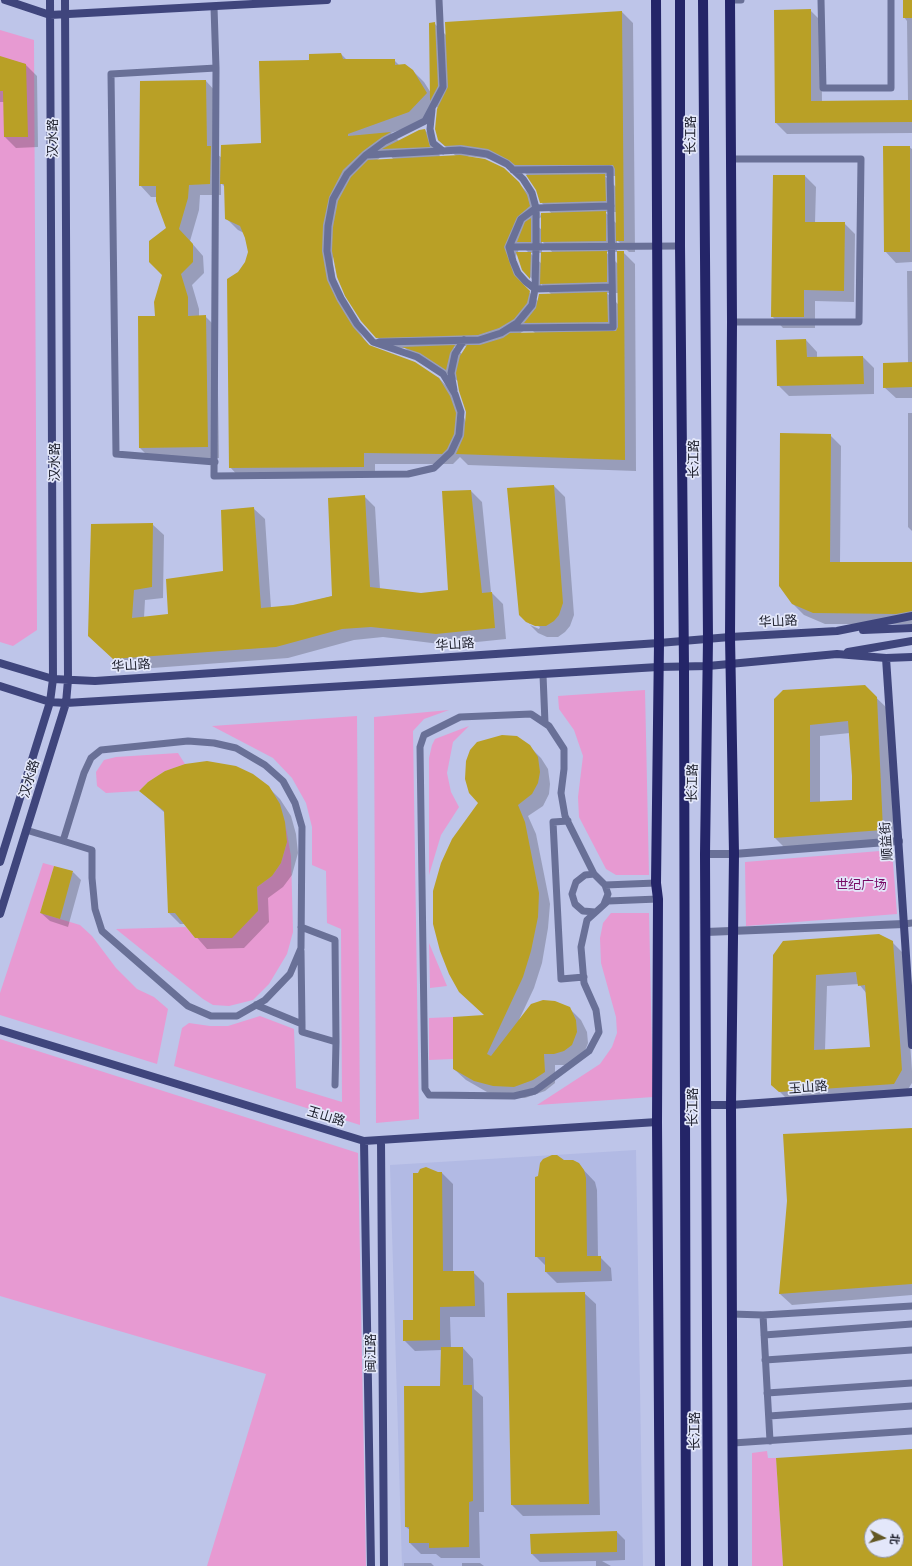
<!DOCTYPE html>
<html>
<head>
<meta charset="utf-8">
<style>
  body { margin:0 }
  #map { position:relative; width:912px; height:1566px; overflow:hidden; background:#bec5e9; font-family:Arial,"Noto Sans SC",sans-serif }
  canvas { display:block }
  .north { position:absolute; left:864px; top:1518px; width:40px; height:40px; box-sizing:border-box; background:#e3e7fa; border:1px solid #9397a7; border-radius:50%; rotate:96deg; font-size:11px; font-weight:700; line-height:16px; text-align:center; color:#1c1e2b }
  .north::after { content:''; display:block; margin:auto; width:14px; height:18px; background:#625723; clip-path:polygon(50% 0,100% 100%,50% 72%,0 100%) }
</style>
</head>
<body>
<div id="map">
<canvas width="912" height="1566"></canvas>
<div class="north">北</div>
</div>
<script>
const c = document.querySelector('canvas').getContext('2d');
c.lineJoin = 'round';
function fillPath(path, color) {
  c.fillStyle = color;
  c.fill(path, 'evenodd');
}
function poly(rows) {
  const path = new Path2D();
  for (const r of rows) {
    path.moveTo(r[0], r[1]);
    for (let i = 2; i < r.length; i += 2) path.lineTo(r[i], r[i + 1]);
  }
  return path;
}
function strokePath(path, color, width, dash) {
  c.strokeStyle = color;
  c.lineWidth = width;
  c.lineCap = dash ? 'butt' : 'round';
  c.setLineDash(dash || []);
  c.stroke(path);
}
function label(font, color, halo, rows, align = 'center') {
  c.font = font + ' Arial,"Noto Sans SC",sans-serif';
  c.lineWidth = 3.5;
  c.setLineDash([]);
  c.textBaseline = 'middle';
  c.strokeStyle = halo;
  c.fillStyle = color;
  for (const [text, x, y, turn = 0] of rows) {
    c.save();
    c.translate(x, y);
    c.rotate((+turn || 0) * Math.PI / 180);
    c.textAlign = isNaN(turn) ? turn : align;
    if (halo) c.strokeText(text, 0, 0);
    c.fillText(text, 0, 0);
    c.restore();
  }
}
const built = poly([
  [636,1150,643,1566,402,1566,390,1165]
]);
const green = poly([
  [0,30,34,40,37,630,13,646,0,642],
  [645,690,649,875,616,875,606,869,579,817,578,797,583,756,574,730,559,709,558,696],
  [449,710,424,719,413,731,419,1119,376,1123,374,717],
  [357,716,360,1125,174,1066,182,1028,189,1023,210,1026,228,1026,260,1016,294,1029,296,1088,342,1102,341,929,327,923,326,871,312,865,312,827,306,803,292,778,273,758,212,726],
  [469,726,453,742,447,773,451,792,459,807,441,835,429,875,429,758,432,745,435,739],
  [178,753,185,764,165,771,148,782,139,791,106,793,97,786,96,772,104,760,116,757],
  [285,822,291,856,293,932,287,954,269,984,253,1000,229,1006,213,1005,203,999,116,929,186,927,195,938,232,937,258,911,257,887,272,876,281,863,287,842],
  [892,850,897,914,746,926,745,862],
  [43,863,54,866,40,913,80,925,92,936,116,968,137,989,154,997,168,1009,157,1064,0,1015,0,993],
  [611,913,649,913,653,1097,537,1105,600,1064,612,1047,617,1033,616,1017,601,963,600,938,603,923],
  [429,943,447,986,430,988],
  [453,1017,453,1059,429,1060,429,1018],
  [0,1039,358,1153,366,1566,207,1566,266,1374,0,1296],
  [767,1451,768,1458,776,1458,783,1566,752,1566,752,1453]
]);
const shadow = poly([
  [904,0,912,0,912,133,787,134,776,123,775,11,810,10,821,21,822,102,908,101,907,21,904,17],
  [622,12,633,23,635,252,629,252,617,240,617,252,606,252,618,264,623,252,635,264,636,471,468,465,460,457,453,464,375,464,375,477,241,479,230,467,239,273,246,263,249,252,244,233,238,230,226,218,225,187,221,183,221,195,200,195,199,210,190,241,203,256,204,273,192,285,199,309,199,317,205,316,217,328,219,458,151,459,140,448,156,316,163,275,167,229,157,197,151,197,140,185,141,82,206,81,217,93,217,154,222,158,262,144,310,61,341,54,347,60,394,60,400,66,412,70,424,82,431,93,435,24,447,36],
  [436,106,438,108,438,140,456,156,440,157,436,141,425,130,399,141,391,133,420,123],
  [387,152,394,160,376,161],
  [467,156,500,160,522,170,528,176,537,190,541,202,552,214,542,230,534,223,541,217,538,207,530,195,518,183],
  [605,176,616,176,616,187],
  [605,212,617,212,617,224],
  [542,241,553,253,542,264,530,253,542,253],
  [521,245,529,253,523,270,541,288,541,284,552,295,539,302,524,287,515,258],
  [333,256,377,337,388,348,405,348,414,357,432,364,458,381,467,412,466,423,461,408,450,390,439,378,371,347,364,339,347,312,338,292,333,264],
  [607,293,618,293,619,305],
  [528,326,536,334,519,334,525,330],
  [467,346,462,354,454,347],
  [0,57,25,64,37,76,38,147,16,148,5,137,4,102,0,102],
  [909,147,912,149,912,262,896,263,885,251],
  [805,176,816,187,815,223,844,223,855,234,854,302,815,301,815,328,783,328,772,316],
  [907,271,912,271,912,398,896,398,884,387,908,363],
  [806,340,817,352,817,358,863,357,874,368,874,394,789,396,778,385],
  [908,413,912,413,912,531,908,527],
  [830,435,841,446,840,563,912,563,912,624,825,624,804,615,792,603],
  [554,486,565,497,574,615,570,626,565,632,558,637,547,637,538,633,530,625,539,629,540,627,530,622,530,624,520,614],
  [471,491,482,502,491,592,503,604,506,639,448,645,383,637,354,640,288,658,125,670,101,647,152,524,164,535,163,598,145,600,144,618,169,615,224,572,253,508,265,519,271,608,293,606,333,596,364,496,375,507,380,589,421,594,449,591,443,492],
  [864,686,888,709,894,841,786,849,775,838,783,691],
  [850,733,853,776,853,801,820,803,820,736],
  [529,746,541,758,548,769,550,784,549,794,543,806,528,816,536,834,550,904,548,928,542,963,534,988,519,1020,569,1008,581,1020,587,1032,588,1043,583,1056,566,1065,555,1065,555,1083,545,1091,525,1098,505,1097,487,1092,466,1080,454,1069,486,1016,472,1003],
  [268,787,280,799,291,816,296,834,298,853,292,875,283,887,268,898,269,922,244,948,207,949,185,924,180,924,169,913,165,813,140,791],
  [73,872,81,880,68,927,50,921,41,913],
  [892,942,904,954,912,1071,912,1083,905,1094,791,1103,772,1084,774,956],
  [859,984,867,994,871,1048,825,1050,827,986],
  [912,1129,912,1295,792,1305,780,1294,788,1201],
  [578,1164,595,1182,597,1190,598,1257,600,1257,611,1268,612,1281,557,1283,546,1272,546,1266,536,1256],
  [438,1173,442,1173,453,1184,453,1272,473,1272,484,1283,485,1317,450,1317,451,1348,463,1348,473,1359,474,1389,483,1397,484,1512,479,1512,480,1558,441,1558,436,1554,421,1554,410,1543,410,1530,406,1527,441,1387,442,1350,415,1351,404,1340,414,1321],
  [584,1293,596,1304,600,1515,523,1516,512,1505,508,1294],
  [617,1532,625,1540,625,1560,602,1561,611,1566,596,1566,596,1561,540,1562,532,1554],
  [404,1563,431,1563,434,1566,404,1566],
  [462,1563,480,1563,484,1566,462,1566]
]);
const building = poly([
  [903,0,912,0,912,18,903,18],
  [811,9,811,101,912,100,912,122,775,123,774,10],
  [622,11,624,241,616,241,615,169,613,165,515,165,509,160,488,149,461,145,445,146,438,140,435,129,437,109,448,87,445,22],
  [435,22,438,86,430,101,429,23],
  [341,53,343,59,395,59,395,65,405,64,413,70,427,93,409,112,348,134,348,136,391,132,382,137,363,151,343,170,329,197,323,225,322,251,327,280,337,301,353,327,369,345,415,362,439,378,450,396,456,413,454,434,447,449,442,454,364,453,364,467,229,468,227,279,238,272,245,262,248,252,245,238,240,226,225,219,224,184,220,184,221,145,261,143,259,61,309,60,309,54],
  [0,56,26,64,28,137,4,137,3,91,0,91],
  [206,80,207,146,211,146,210,184,189,185,188,198,179,229,193,244,193,262,181,274,188,297,188,316,206,315,208,447,139,448,138,316,155,316,154,302,162,275,149,262,149,241,166,228,156,201,156,186,139,186,140,81],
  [425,129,430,147,382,149,419,130],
  [883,146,910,146,910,252,884,252],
  [460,155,485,159,504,168,519,182,527,195,530,206,517,217,504,247,514,275,530,291,527,303,514,319,499,328,478,335,376,338,361,321,345,296,337,277,332,251,333,227,338,201,351,177,368,160],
  [605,174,606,201,540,203,536,190,526,175],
  [773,175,805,175,805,222,845,222,844,291,804,290,804,317,771,317],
  [606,211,606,241,541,242,541,213],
  [531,218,531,242,517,242,525,222],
  [607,251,607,282,540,284,541,252],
  [617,251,624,251,625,460,456,454,464,436,466,412,459,391,456,373,460,356,467,345,480,345,503,338,510,333,616,331,618,327],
  [516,252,531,252,530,279,522,270],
  [607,292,608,322,524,323,536,308,539,294],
  [806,339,807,357,863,356,864,384,777,386,776,340],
  [455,345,450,353,446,370,420,353,402,347],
  [912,362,912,387,883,388,883,363],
  [780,433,831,434,830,562,912,562,912,611,896,614,813,613,792,604,779,586],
  [554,485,563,603,559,615,554,621,546,626,535,626,526,622,519,615,507,488],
  [471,490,482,593,492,592,495,628,436,634,371,627,342,629,276,647,113,659,88,636,91,524,153,523,152,587,134,590,132,618,168,614,166,579,223,571,221,510,254,507,261,608,293,605,332,596,328,498,365,495,370,587,421,593,448,590,442,491],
  [865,685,877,697,883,830,774,838,774,699,783,690],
  [848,721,852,776,852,800,810,802,810,725],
  [502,735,517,736,530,745,538,757,540,772,538,783,532,794,518,805,525,822,539,893,538,917,531,951,523,977,487,1054,491,1056,531,1004,543,1000,555,1001,570,1007,576,1020,577,1032,572,1045,564,1051,554,1054,544,1054,545,1072,533,1080,514,1087,493,1086,474,1081,453,1069,453,1017,484,1015,459,992,449,974,440,951,433,924,433,891,441,863,452,839,478,803,469,793,465,779,466,761,470,750,477,742],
  [207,761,236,766,253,774,269,786,280,804,285,822,287,842,281,863,272,876,257,887,258,911,232,938,195,938,175,913,168,913,164,811,139,791,148,782,165,771,185,764],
  [54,866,73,871,60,919,40,913],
  [879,934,893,941,902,1070,894,1084,779,1092,771,1085,773,955,783,941],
  [856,972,858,986,865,985,870,1047,814,1050,816,975],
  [912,1128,912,1284,779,1294,787,1201,783,1134],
  [552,1155,557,1155,564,1160,573,1160,579,1163,584,1170,586,1178,587,1256,601,1256,601,1271,545,1272,545,1257,535,1257,535,1177,538,1176,540,1163,543,1159],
  [426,1167,438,1172,442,1172,443,1271,474,1271,475,1306,440,1307,440,1340,403,1341,403,1320,413,1320,413,1173,418,1173,420,1169],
  [585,1292,589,1504,511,1505,507,1293],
  [441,1347,463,1347,463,1385,472,1385,473,1501,469,1502,469,1547,429,1548,429,1543,409,1543,409,1527,405,1527,404,1386,440,1386],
  [912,1449,912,1566,783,1566,776,1458],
  [872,1526,896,1526,896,1550,872,1550],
  [617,1531,617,1552,531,1554,530,1534]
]);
const lane = poly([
  [730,0,741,0],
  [821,0,823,88,891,88,891,0],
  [214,7,216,68,214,476,408,474,434,468,451,452,459,435,461,412,455,394,443,374,417,357,373,342,357,324,341,298,332,279,327,251,328,226,333,199,347,174,366,155,385,141,425,121,443,87,439,0],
  [432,110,430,129,433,143,443,151],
  [367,155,460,150,487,154,507,164,523,179,532,193,536,208,611,206],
  [731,159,861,159,859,322,732,322],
  [536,208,536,247,535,289,526,282,518,273,513,261,509,247,521,219,536,208],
  [509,247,680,246],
  [509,328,613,327,610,169,513,170],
  [379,342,479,340,501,333,517,323,532,305,535,289,612,287],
  [454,390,451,373,455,354,464,340],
  [215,462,116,454,111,74,216,68],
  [543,675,545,723],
  [568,821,553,822,561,979,584,977],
  [26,830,63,841,92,850,92,878,95,909,102,931,188,1006,211,1016,237,1016,265,1000,290,974,301,948,302,827,295,803,283,781,265,765,236,748,214,743,188,741,101,750,91,758,84,773,63,841],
  [594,874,585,875,576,882,572,894,575,904,583,911,595,912],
  [656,883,605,885,594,874,565,816,561,793,564,769,564,749,549,726,531,714,460,717,424,735,420,747,425,1089,429,1095,514,1096,535,1091,589,1051,599,1032,596,1010,584,983,581,947,587,920,608,901,658,899],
  [604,904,608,894,605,885],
  [904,924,912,923],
  [301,927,335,940,336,1042],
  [256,1005,302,1024,301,951],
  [302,1024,302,1032,336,1042,335,1085],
  [731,1314,763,1315,912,1306],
  [763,1315,770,1441],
  [764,1335,912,1324],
  [765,1360,912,1350],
  [767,1393,912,1383],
  [769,1416,912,1406],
  [733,1443,912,1431]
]);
const street = poly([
  [705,854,734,854,899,841],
  [706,932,904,924]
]);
const secondary = poly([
  [5,0,50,15,327,0],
  [863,630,912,628],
  [848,652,912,641],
  [886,658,912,1045],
  [0,663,53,679,95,681,659,643,730,637,837,631,912,616],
  [0,686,50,702,66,703,658,667,708,666,837,654,886,658,912,657],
  [0,862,50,702,53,679,50,0],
  [0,914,66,703,68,680,65,0],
  [0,1030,364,1141,657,1122],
  [706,1105,731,1105,912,1092],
  [381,1140,384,1566],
  [364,1141,371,1566]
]);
const primary = poly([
  [656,0,659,643,656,883,658,899,657,1122,660,1566],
  [680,0,680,246,684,666,686,1566],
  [703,0,708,639,705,854,708,1566],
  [730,0,732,322,730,637,734,854,731,1105,733,1566]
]);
const streetNames = [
  ["长江路",691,135,-90],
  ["汉水路",53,138,-90],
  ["长江路",694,459,-90],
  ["汉水路",55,462,-90],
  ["华山路",778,622,-3],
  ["华山路",455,645,-4],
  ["华山路",131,666,-4],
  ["汉水路",30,779,-73],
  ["长江路",693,783,-89],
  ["顺益街",887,841,-94],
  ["玉山路",808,1088,-4],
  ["长江路",693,1107,-90],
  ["玉山路",326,1117,17],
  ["闽江路",371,1353,-90],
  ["长江路",695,1431,-90]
];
const parkNames = [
  ["世纪广场",861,885]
];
fillPath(built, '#b2bae4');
fillPath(green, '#e79ad2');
fillPath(shadow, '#0003');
fillPath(building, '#b9a026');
strokePath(lane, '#697097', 7);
strokePath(street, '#697097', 8);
strokePath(secondary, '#3f457c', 8);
strokePath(primary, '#242568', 10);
label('13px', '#1c1e2b', '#e3e7fa', streetNames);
label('13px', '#770a65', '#e3e7fa', parkNames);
</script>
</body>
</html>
